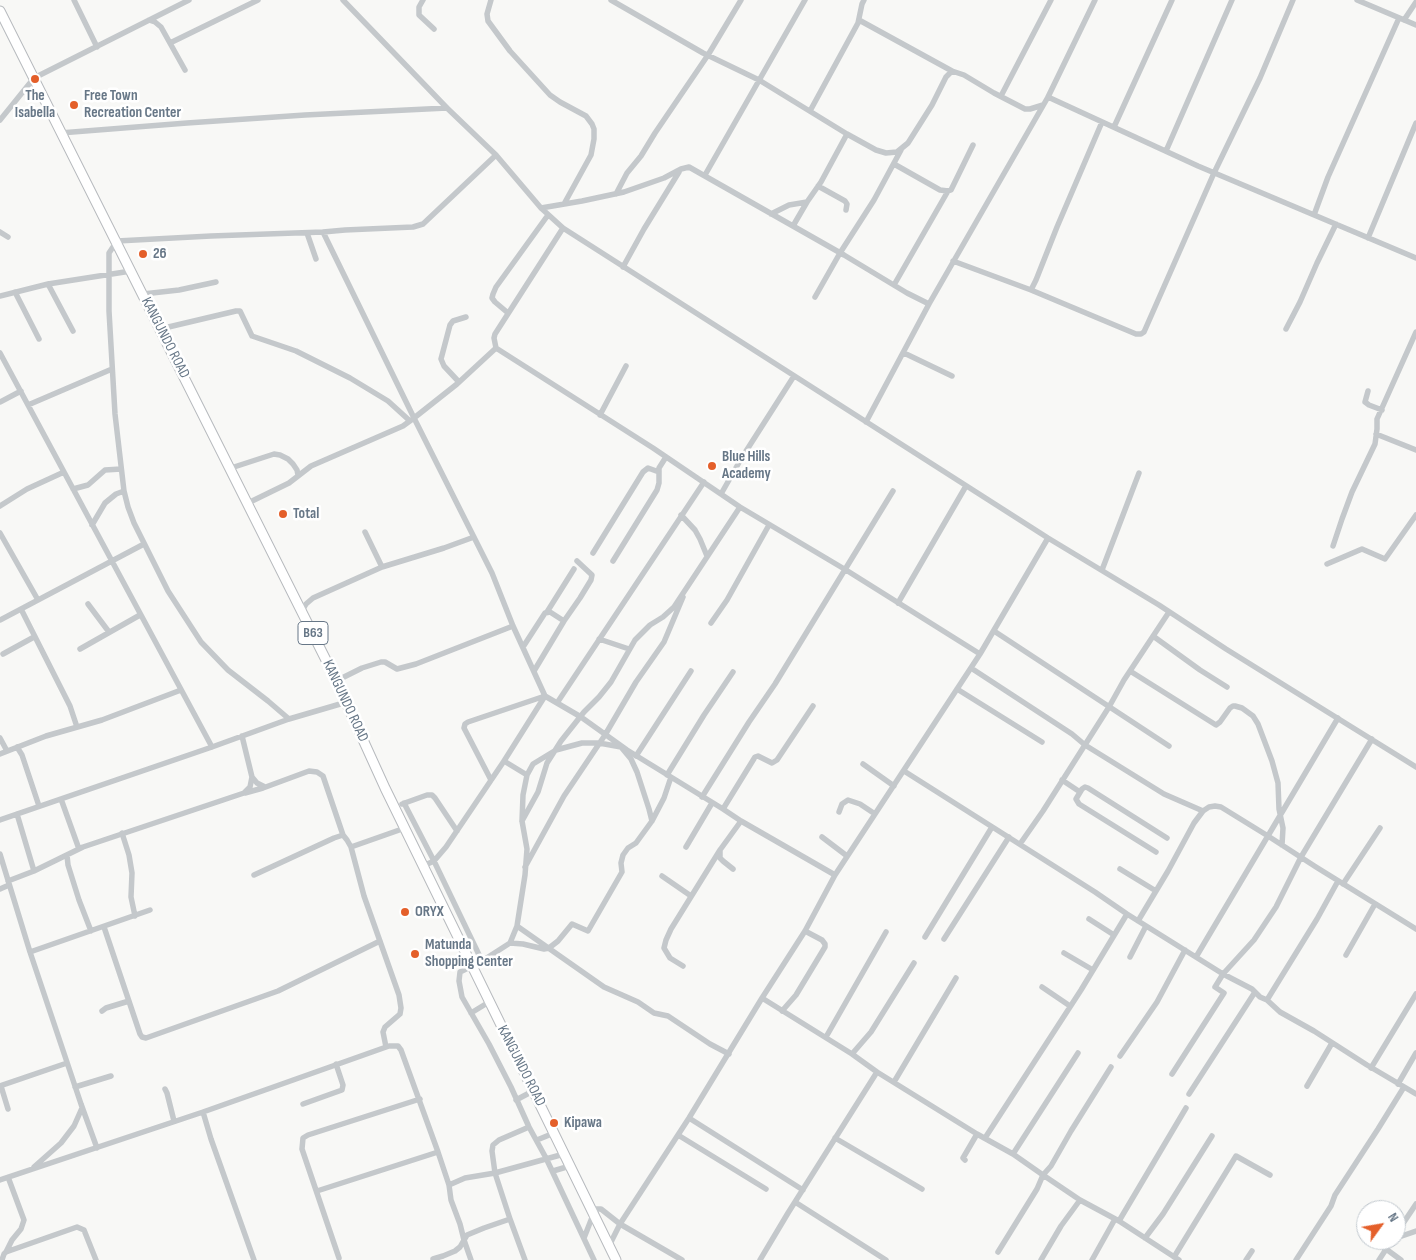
<!DOCTYPE html>
<html>
<head>
<meta charset="utf-8">
<style>
  body { margin:0 }
  #map { position:relative; width:1416px; height:1260px; overflow:hidden; background:#f8f8f6; font-family:"Sofia Sans Condensed",sans-serif }
  canvas { display:block }
  .north { position:absolute; left:1356px; top:1200px; width:50px; height:50px; box-sizing:border-box; background:#fff; border:1px solid #c2c9cf; border-radius:50%; rotate:58deg; font-size:14px; font-weight:700; line-height:20px; text-align:center; color:#677787 }
  .north::after { content:''; display:block; margin:auto; width:18px; height:22px; background:#e45f2a; clip-path:polygon(50% 0,100% 100%,50% 72%,0 100%) }
</style>
</head>
<body>
<div id="map">
<canvas width="1416" height="1260"></canvas>
<div class="north">N</div>
</div>
<script>
const c = document.querySelector('canvas').getContext('2d');
c.lineJoin = 'round';
function poly(rows) {
  const path = new Path2D();
  for (const r of rows) {
    path.moveTo(r[0], r[1]);
    for (let i = 2; i < r.length; i += 2) path.lineTo(r[i], r[i + 1]);
  }
  return path;
}
function strokePath(path, color, width, dash) {
  c.strokeStyle = color;
  c.lineWidth = width;
  c.lineCap = dash ? 'butt' : 'round';
  c.setLineDash(dash || []);
  c.stroke(path);
}
function label(font, color, halo, rows, align = 'center') {
  c.font = font + ' "Sofia Sans Condensed",sans-serif';
  c.lineWidth = 5;
  c.setLineDash([]);
  c.textBaseline = 'middle';
  c.strokeStyle = halo;
  c.fillStyle = color;
  for (const [text, x, y, turn = 0] of rows) {
    c.save();
    c.translate(x, y);
    c.rotate((+turn || 0) * Math.PI / 180);
    c.textAlign = isNaN(turn) ? turn : align;
    if (halo) c.strokeText(text, 0, 0);
    c.fillText(text, 0, 0);
    c.restore();
  }
}
const minor = poly([
  [74,0,97,47],
  [343,0,447,108,496,155,541,208,563,228,1048,538,1159,605,1226,649,1416,767],
  [423,0,419,7,419,15,434,29],
  [491,0,487,14,488,21,510,51,550,95,560,102,586,116,592,124,594,129,594,139,591,155,564,204],
  [611,0,703,53,759,80,847,134,876,150,886,153,897,152,908,143,932,105,946,77,952,71,964,75,994,93,1025,109,1030,109,1043,105],
  [1357,0,1416,25],
  [149,20,155,22,161,27,185,70],
  [859,20,952,71],
  [1404,20,1416,2],
  [170,43,258,0],
  [1001,96,1051,0],
  [1048,97,1198,166,1416,258],
  [810,111,858,23,862,4,864,0],
  [0,120,34,78,189,0],
  [1114,127,1172,0],
  [60,133,187,123,305,115,447,108],
  [1166,151,1232,0],
  [894,164,940,190,948,191,951,190,973,145],
  [705,175,805,0],
  [818,186,845,201,847,204,846,210],
  [616,194,627,173,641,156,655,133,708,55,741,0],
  [541,208,582,201,624,192,664,178,681,169,689,167,844,255,907,293,929,304,1048,97,1095,0],
  [771,214,789,205,807,202,821,182,847,134],
  [1314,215,1328,177,1399,18],
  [793,226,807,202],
  [563,228,495,334,494,338,496,348,653,448,740,507,846,570,980,654],
  [0,232,8,237],
  [323,232,345,230,413,227,423,224,496,155],
  [307,233,316,259],
  [1368,238,1416,123],
  [953,261,1031,290,1036,280,1057,227,1102,122],
  [623,267,644,229,679,172],
  [48,284,73,331],
  [894,285,948,191],
  [1031,290,1136,334,1141,334,1144,332,1214,173,1260,78,1293,0],
  [15,292,39,339],
  [143,294,179,290,216,282],
  [0,296,48,284,131,271],
  [815,297,840,253,874,200,901,150],
  [508,313,495,302,492,298,493,294,496,287,548,215],
  [160,329,236,311,240,311,252,336,296,351,350,378,388,401,410,421],
  [1286,329,1300,302,1317,263,1336,224],
  [496,348,457,384,414,418,492,573,513,626,545,696,581,717,627,750,723,809,741,821,720,850,720,858,723,861,733,869],
  [0,353,212,747],
  [904,353,952,376],
  [459,382,444,366,441,359,450,325,453,321,466,317],
  [1368,391,1365,402,1369,405,1382,410],
  [0,402,21,391],
  [28,405,112,369],
  [600,415,626,366],
  [866,422,929,304],
  [1376,434,1416,450],
  [231,468,274,454,280,455,288,459,293,464,297,470,298,475],
  [73,489,88,485,105,470,121,469],
  [721,494,741,459,794,376],
  [248,503,289,483,311,466,403,426,414,418,323,232,211,236,117,241,109,253,109,311,115,414,124,491,128,507,134,523,168,591,201,642,228,670,268,701,289,719],
  [0,506,27,489,64,472],
  [681,515,695,530,700,539,707,556],
  [92,525,105,503,116,494,124,491],
  [365,532,382,567],
  [0,533,38,600],
  [1333,546,1342,519,1352,492,1375,444,1377,429,1377,419,1416,332],
  [593,553,643,472,648,468,659,472],
  [613,561,657,490,659,483,659,468,666,457],
  [1327,564,1362,549,1385,559,1416,515],
  [1102,570,1139,473],
  [898,603,966,486],
  [88,604,109,632],
  [21,609,70,706,77,727],
  [301,612,306,604,313,598,382,567,444,548,474,537],
  [547,612,574,569],
  [0,620,144,544],
  [711,623,727,600,769,525],
  [994,631,1169,746],
  [1153,636,1200,670,1227,687],
  [599,639,629,649],
  [523,647,545,613,550,612,564,621,580,598,591,580,592,575,577,561],
  [80,649,140,615],
  [3,654,34,637],
  [971,668,1072,734,1085,745,1164,794,1203,811],
  [534,671,564,621],
  [1130,671,1216,725,1220,722,1230,708,1233,706,1235,706,1242,708,1253,716,1258,724,1272,761,1278,783,1279,809,1283,828,1282,845],
  [336,681,362,668,381,662,385,662,397,669,416,664,513,626],
  [957,689,1042,742],
  [557,703,704,482],
  [0,738,7,751],
  [17,747,22,755,39,806],
  [0,754,46,736,102,720,181,690],
  [636,756,691,671],
  [504,761,527,775,523,795,522,821,527,849,525,875,517,926,510,943],
  [863,764,894,786],
  [904,771,1095,892,1127,914,1223,974,1252,989,1260,997,1267,1000,1280,1012,1314,1031,1367,1065,1416,1094],
  [527,775,533,764,556,750,582,743,599,743,621,747,631,759,637,772,649,809,652,821],
  [667,775,704,715,733,672],
  [252,777,257,783,265,787],
  [491,780,464,728,465,724,468,722,545,696],
  [1062,780,1080,792],
  [245,793,263,788,309,771,317,772,323,776,343,835],
  [702,797,749,722,775,684,893,491],
  [61,799,79,849],
  [404,803,434,861,446,847,504,761,545,696],
  [402,804,427,795,432,795,435,798,457,831],
  [723,809,755,757,758,756,772,763,777,760,813,706],
  [839,812,842,804,848,800,860,804,875,814],
  [17,814,34,871],
  [0,820,212,747,289,719,347,702],
  [522,821,538,792,547,763,561,741,584,712,599,697,611,682,635,640,650,625,663,617,674,607,740,507],
  [741,821,835,875],
  [122,833,129,855,132,873,131,897,135,916],
  [822,837,847,856],
  [1020,844,1043,811,1109,707,1124,680,1169,612],
  [351,847,405,828],
  [686,847,712,803],
  [1156,852,1079,804,1076,799,1082,789,1085,787,1088,788,1167,838],
  [0,854,30,952,81,1104,97,1148],
  [67,855,68,865,79,900,91,931],
  [423,866,434,861,482,961,510,943,523,944,544,949,549,948,558,941,572,924,588,931,622,872,621,863,623,855,628,848,636,843,652,821,664,798,671,777],
  [525,867,564,796,605,735,636,682,664,642,683,597],
  [1120,869,1156,891],
  [254,875,334,838,343,835,347,840,351,847,364,896,399,995,401,1008,400,1014,385,1027,383,1032,386,1047],
  [662,876,691,896],
  [8,881,34,871,83,847,244,793,250,787,252,777,242,736],
  [1343,884,1380,828],
  [0,889,9,885],
  [1089,919,1114,935],
  [1138,921,1168,871,1194,823,1203,811,1209,807,1215,806,1221,807,1268,836,1316,867,1416,929],
  [517,926,604,987,638,1002,654,1013,668,1016,710,1044,729,1054],
  [104,927,140,1034,142,1037,146,1038,278,991,380,941],
  [925,937,992,827],
  [944,939,1009,837],
  [30,952,150,910],
  [1064,953,1093,970],
  [1346,955,1375,904],
  [1130,957,1146,926],
  [1196,957,1338,718],
  [482,961,460,972,459,981,462,997,489,1044,511,1087,529,1127,546,1158,594,1260],
  [683,966,670,958,664,948,666,940,671,929,720,850],
  [1042,987,1070,1006],
  [1267,1000,1317,919,1338,881],
  [102,1011,106,1008,129,1001],
  [782,1011,796,995,825,947,825,944,822,940,805,931],
  [471,1013,489,1002],
  [826,1037,886,932],
  [852,1054,871,1032,914,963],
  [1120,1056,1157,1002,1185,950],
  [1371,1068,1416,994],
  [877,1072,977,1134,1013,1154,1043,1175,1051,1166,1071,1131,1111,1067],
  [1172,1074,1224,993,1215,987,1223,974,1254,940,1276,907,1301,857,1372,739],
  [894,1082,956,978],
  [1398,1084,1416,1053],
  [0,1086,67,1063],
  [1,1086,8,1109],
  [1307,1086,1332,1043],
  [75,1087,111,1076],
  [165,1089,167,1093,174,1121],
  [1189,1094,1255,992],
  [516,1100,533,1091],
  [303,1104,342,1090,343,1085,336,1064],
  [203,1112,389,1046,398,1046,401,1050,438,1152,449,1185,451,1200,460,1224,464,1240,460,1247,455,1251,443,1256,433,1259],
  [689,1118,803,1190],
  [678,1135,766,1189],
  [835,1138,922,1189],
  [985,1138,1081,990,1127,914],
  [537,1140,554,1133],
  [1013,1154,1078,1053],
  [965,1160,963,1158,977,1134],
  [34,1167,61,1143,74,1126,82,1108],
  [553,1171,570,1166],
  [0,1180,203,1112,211,1139,254,1260],
  [449,1185,465,1178,495,1173,492,1151,493,1145,499,1140,529,1127],
  [317,1191,438,1152],
  [795,1202,886,1260],
  [591,1209,601,1209,620,1224,682,1260],
  [510,1219,495,1173,564,1154],
  [1119,1221,1186,1108],
  [1396,1234,1416,1204],
  [584,1238,593,1215],
  [1145,1238,1163,1214,1212,1136],
  [1396,1238,1416,1231],
  [609,1246,620,1224,689,1118,762,998,805,931,835,875,980,654,1048,538],
  [1386,1249,1401,1260],
  [6,1252,12,1240,21,1229,24,1220,8,1177],
  [998,1252,1037,1189,1043,1175,1080,1200,1119,1221,1179,1260],
  [1174,1257,1236,1156,1270,1175],
  [339,1258,302,1149,303,1138,308,1135,420,1099],
  [2,1260,4,1254,6,1252,77,1227,84,1230,96,1260],
  [471,1260,464,1240,467,1235,484,1228,510,1219,525,1260],
  [760,1260,788,1213,877,1072,852,1054,762,998],
  [1041,1260,1061,1226,1080,1200],
  [1092,1260,1115,1219],
  [1246,1260,1252,1251],
  [1296,1260,1331,1206,1335,1195,1378,1129,1404,1087],
  [1379,1260,1392,1240]
]);
const highway = poly([
  [0,11,334,676,385,788,616,1260]
]);
const markers = [
  [35,79,5,"#e45f2a"],
  [74,105,5,"#e45f2a"],
  [143,254,5,"#e45f2a"],
  [712,466,5,"#e45f2a"],
  [283,514,5,"#e45f2a"],
  [405,912,5,"#e45f2a"],
  [415,954,5,"#e45f2a"],
  [554,1123,5,"#e45f2a"]
];
const shields = [
  [313,633,30]
];
const shieldNames = [
  ["B63",313,633]
];
const poiNames = [
  ["The",35,96,"center"],
  ["Isabella",35,113,"center"],
  ["Free Town",84,96],
  ["Recreation Center",84,113],
  ["26",153,254],
  ["Blue Hills",722,457],
  ["Academy",722,474],
  ["Total",293,514],
  ["ORYX",415,912],
  ["Matunda",425,945],
  ["Shopping Center",425,962],
  ["Kipawa",564,1123]
];
const streetNames = [
  ["KANGUNDO ROAD",165,338,63],
  ["KANGUNDO ROAD",345,701,65],
  ["KANGUNDO ROAD",521,1066,63]
];
strokePath(highway, '#b7babe', 11);
strokePath(minor, '#c4c8cb', 5.5);
strokePath(highway, '#fff', 9);
for (const [x, y, r, color] of markers) {
  const dot = new Path2D();
  dot.arc(x, y, r, 0, 2 * Math.PI);
  c.fillStyle = color;
  c.fill(dot);
  strokePath(dot, '#fff', 2);
}
for (const [x, y, w] of shields) {
  const box = new Path2D();
  box.roundRect(x - w / 2, y - 11.5, w, 23, 4);
  c.fillStyle = '#fff';
  c.fill(box);
  strokePath(box, '#677787', 1);
}
label('bold 14px', '#677787', null, shieldNames);
label('bold 15px', '#677787', '#fff', poiNames, 'left');
label('15px', '#677787', '#fff', streetNames);
</script>
</body>
</html>
